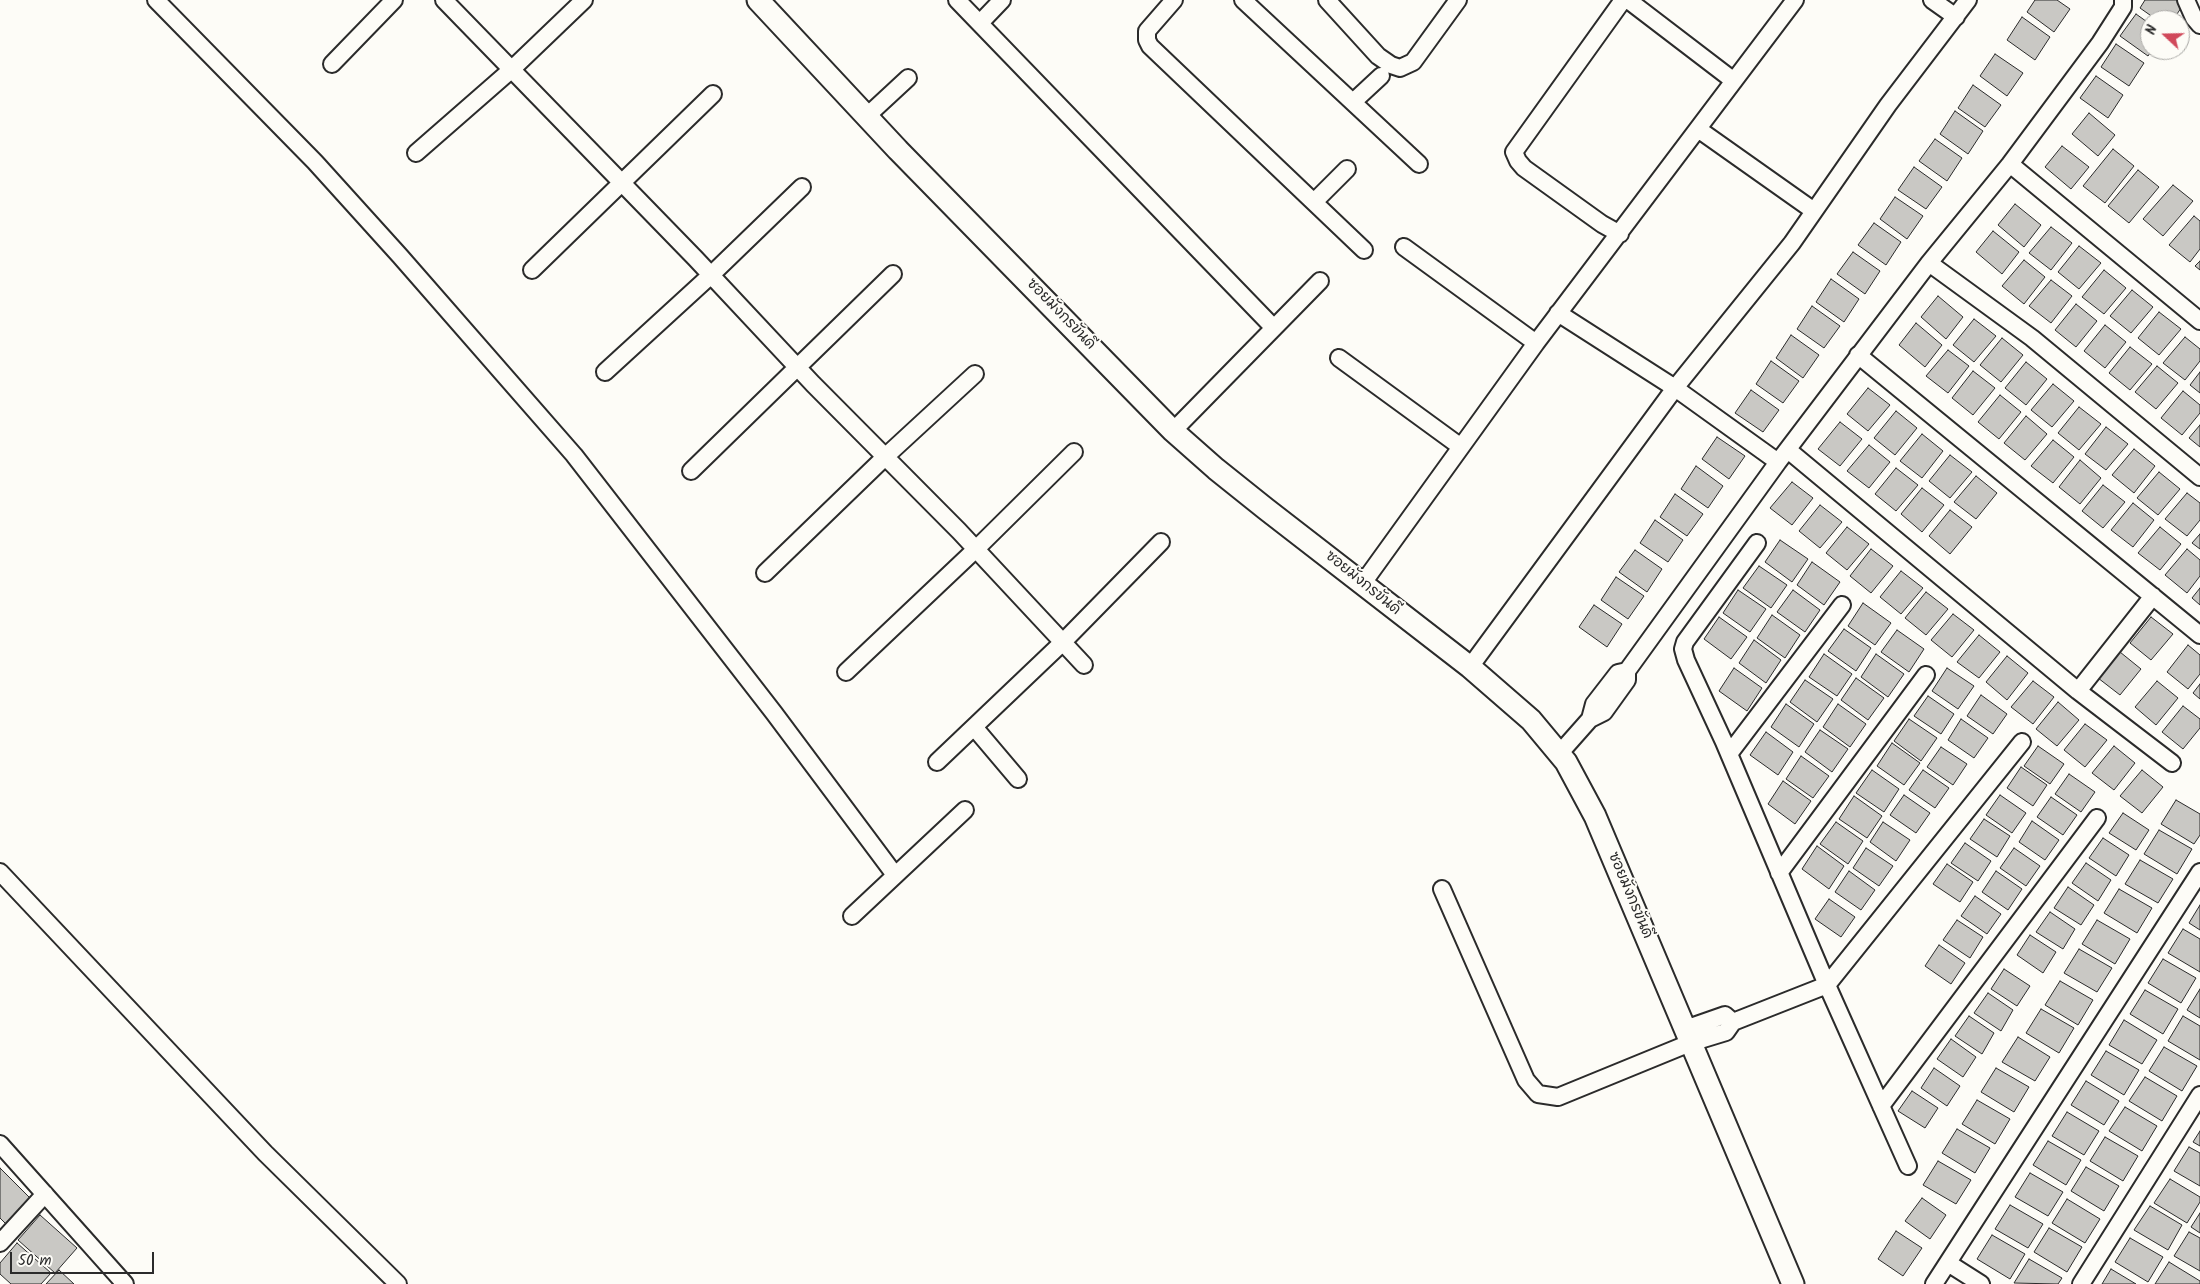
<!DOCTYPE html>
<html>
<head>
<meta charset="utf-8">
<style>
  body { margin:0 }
  #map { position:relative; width:2200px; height:1284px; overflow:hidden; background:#fdfcf7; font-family:Kalam,sans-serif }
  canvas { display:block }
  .north { position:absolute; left:2140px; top:10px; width:50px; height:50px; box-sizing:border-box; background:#fdfcf7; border:1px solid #a9a8a5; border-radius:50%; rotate:291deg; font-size:14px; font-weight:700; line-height:20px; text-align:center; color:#2b2b2b }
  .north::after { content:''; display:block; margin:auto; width:18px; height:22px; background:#d1495b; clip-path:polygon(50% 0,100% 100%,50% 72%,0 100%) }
  .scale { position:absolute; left:10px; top:1252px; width:144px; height:22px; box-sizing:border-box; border:2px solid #2b2b2b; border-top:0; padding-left:6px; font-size:15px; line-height:18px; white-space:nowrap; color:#2b2b2b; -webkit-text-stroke:4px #fdfcf7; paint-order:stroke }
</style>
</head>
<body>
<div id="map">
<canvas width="2200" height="1284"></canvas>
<div class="north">N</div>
<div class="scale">50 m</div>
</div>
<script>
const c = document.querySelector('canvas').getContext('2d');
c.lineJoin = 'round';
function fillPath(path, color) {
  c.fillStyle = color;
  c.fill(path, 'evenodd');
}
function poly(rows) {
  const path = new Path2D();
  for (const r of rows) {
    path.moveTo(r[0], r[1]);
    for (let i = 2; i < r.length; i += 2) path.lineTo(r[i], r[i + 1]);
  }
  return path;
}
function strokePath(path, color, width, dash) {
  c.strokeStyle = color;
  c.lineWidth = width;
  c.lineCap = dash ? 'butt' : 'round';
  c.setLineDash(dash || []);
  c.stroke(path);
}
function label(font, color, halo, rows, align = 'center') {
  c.font = font + ' Kalam,"Playpen Sans Thai",sans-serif';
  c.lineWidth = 4;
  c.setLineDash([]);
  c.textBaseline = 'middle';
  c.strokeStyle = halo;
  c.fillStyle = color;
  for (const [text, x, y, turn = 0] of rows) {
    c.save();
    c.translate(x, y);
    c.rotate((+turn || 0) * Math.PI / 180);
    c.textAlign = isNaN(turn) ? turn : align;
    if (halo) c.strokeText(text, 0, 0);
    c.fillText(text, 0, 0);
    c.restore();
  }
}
const building = poly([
  [2035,0,2057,0,2070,9,2054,32,2027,12,2035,0],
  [2145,0,2176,0,2183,5,2173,20,2157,20,2140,8,2145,0],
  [2136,14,2150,24,2150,50,2152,50,2148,56,2120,36,2136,14],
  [2022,17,2050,37,2035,60,2007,40,2022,17],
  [2116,44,2144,63,2129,86,2101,67,2116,44],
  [1995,54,2023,73,2007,96,1980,76,1995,54],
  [2096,76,2123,95,2108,118,2080,98,2096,76],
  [1973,85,2001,105,1985,127,1958,108,1973,85],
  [1955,111,1983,131,1968,154,1940,134,1955,111],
  [2089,113,2115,135,2098,156,2072,134,2089,113],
  [1935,139,1962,158,1947,181,1919,161,1935,139],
  [2062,146,2089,167,2071,189,2045,167,2062,146],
  [2113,149,2134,166,2105,203,2083,186,2113,149],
  [1914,167,1942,187,1926,209,1898,190,1914,167],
  [2138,170,2159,187,2129,223,2108,206,2138,170],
  [2173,185,2193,201,2163,236,2143,219,2173,185],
  [1895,197,1923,216,1907,239,1880,219,1895,197],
  [2015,204,2041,225,2024,247,1998,225,2015,204],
  [2194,216,2200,221,2200,249,2190,262,2169,245,2194,216],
  [1874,223,1901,242,1886,265,1858,245,1874,223],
  [2051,227,2072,243,2051,270,2029,253,2051,227],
  [1993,231,2019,252,2002,274,1976,252,1993,231],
  [2079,246,2101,263,2079,289,2058,272,2079,246],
  [1853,252,1880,271,1865,294,1837,274,1853,252],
  [2024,260,2045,277,2024,304,2002,286,2024,260],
  [2200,261,2200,270,2195,266,2200,261],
  [2104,270,2126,288,2104,314,2082,297,2104,270],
  [1831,279,1859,299,1844,322,1816,302,1831,279],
  [2051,280,2072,296,2051,323,2029,306,2051,280],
  [2132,290,2153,307,2131,333,2110,316,2132,290],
  [1938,296,1963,317,1946,339,1921,317,1938,296],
  [2076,304,2097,321,2076,347,2055,330,2076,304],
  [1812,306,1840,326,1824,348,1797,329,1812,306],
  [2159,312,2181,329,2159,355,2138,338,2159,312],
  [1974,319,1996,336,1974,362,1953,345,1974,319],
  [1916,323,1942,345,1925,367,1899,345,1916,323],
  [2105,325,2126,342,2105,368,2084,351,2105,325],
  [1791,335,1819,355,1803,378,1776,358,1791,335],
  [2185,337,2200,349,2200,361,2185,380,2163,363,2185,337],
  [2002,338,2023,355,2001,382,1980,365,2002,338],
  [2130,347,2152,364,2130,390,2109,373,2130,347],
  [1948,350,1969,366,1948,393,1926,376,1948,350],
  [1771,361,1799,381,1783,403,1756,384,1771,361],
  [2026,362,2047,379,2026,405,2005,388,2026,362],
  [2157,366,2178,383,2156,409,2135,392,2157,366],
  [1973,371,1995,388,1973,415,1952,398,1973,371],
  [2200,372,2200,393,2190,385,2200,372],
  [2053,384,2074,401,2052,427,2031,410,2053,384],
  [1868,388,1890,405,1868,431,1847,414,1868,388],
  [1751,390,1779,410,1763,432,1735,413,1751,390],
  [2183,391,2200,405,2200,413,2182,435,2161,418,2183,391],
  [2000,395,2021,412,1999,439,1978,422,2000,395],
  [2079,407,2101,424,2079,450,2058,433,2079,407],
  [1896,411,1917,428,1895,455,1874,438,1896,411],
  [2026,416,2047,434,2025,460,2004,443,2026,416],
  [1840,422,1862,439,1840,466,1818,449,1840,422],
  [2200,425,2200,447,2189,438,2200,425],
  [2106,427,2128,444,2106,470,2085,454,2106,427],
  [1922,434,1943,451,1922,478,1900,461,1922,434],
  [1717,437,1745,456,1729,479,1702,459,1717,437],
  [2053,440,2074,457,2053,483,2031,466,2053,440],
  [1869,445,1890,462,1869,488,1847,471,1869,445],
  [2134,449,2155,466,2134,493,2112,475,2134,449],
  [1950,455,1972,472,1950,498,1929,481,1950,455],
  [2080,460,2101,478,2080,504,2059,487,2080,460],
  [1696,466,1723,486,1708,508,1681,489,1696,466],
  [1896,468,1918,485,1896,511,1875,494,1896,468],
  [2159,472,2180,489,2158,515,2137,498,2159,472],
  [1976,476,1997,493,1976,519,1954,502,1976,476],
  [1792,482,1813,498,1792,525,1770,508,1792,482],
  [2103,485,2125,502,2103,528,2082,511,2103,485],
  [1922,488,1944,505,1922,532,1901,514,1922,488],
  [2187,493,2200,503,2200,520,2187,536,2165,519,2187,493],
  [1675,494,1703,514,1687,536,1660,517,1675,494],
  [2133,503,2154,520,2133,547,2111,530,2133,503],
  [1820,505,1842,522,1820,548,1799,531,1820,505],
  [1950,510,1972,527,1950,554,1929,536,1950,510],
  [1655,520,1683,540,1668,562,1640,543,1655,520],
  [1847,527,1869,544,1847,570,1826,553,1847,527],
  [2160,527,2181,544,2160,570,2138,553,2160,527],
  [2200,534,2200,549,2192,543,2200,534],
  [1780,540,1808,559,1792,582,1765,562,1780,540],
  [1871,549,1893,566,1871,593,1850,576,1871,549],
  [2187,549,2200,560,2200,576,2187,593,2165,575,2187,549],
  [1635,550,1662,569,1647,592,1619,572,1635,550],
  [1812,562,1840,582,1824,605,1797,585,1812,562],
  [1759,566,1787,585,1771,608,1743,588,1759,566],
  [1901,571,1923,588,1901,614,1880,597,1901,571],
  [1616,577,1644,596,1628,619,1601,600,1616,577],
  [2200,588,2200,605,2192,598,2200,588],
  [1738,590,1766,609,1750,632,1723,613,1738,590],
  [1793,590,1820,610,1805,632,1777,612,1793,590],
  [1926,592,1948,609,1926,635,1905,618,1926,592],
  [1863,603,1891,623,1875,645,1848,626,1863,603],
  [1594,605,1622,624,1607,647,1579,627,1594,605],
  [1953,614,1974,630,1952,657,1931,640,1953,614],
  [1772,615,1800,635,1785,658,1757,638,1772,615],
  [1719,617,1747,637,1731,659,1704,639,1719,617],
  [2151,617,2173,634,2151,660,2130,643,2151,617],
  [1844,629,1871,648,1856,671,1828,651,1844,629],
  [1897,630,1924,649,1909,672,1881,652,1897,630],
  [1979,635,2000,652,1979,678,1957,662,1979,635],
  [1754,640,1781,660,1766,683,1739,663,1754,640],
  [2188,645,2200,655,2200,674,2188,689,2167,672,2188,645],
  [2120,652,2141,669,2120,695,2098,678,2120,652],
  [1824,654,1852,674,1837,696,1809,677,1824,654],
  [1876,654,1904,674,1888,697,1861,677,1876,654],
  [2007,656,2028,673,2007,700,1986,682,2007,656],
  [1734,668,1762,688,1747,711,1719,691,1734,668],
  [1947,668,1974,686,1958,709,1932,691,1947,668],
  [1856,678,1884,698,1868,720,1841,700,1856,678],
  [1805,680,1833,699,1817,722,1790,702,1805,680],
  [2033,681,2054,697,2033,724,2011,707,2033,681],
  [2157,681,2178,698,2156,725,2135,707,2157,681],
  [2200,684,2200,699,2193,693,2200,684],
  [1981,695,2007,714,1993,734,1967,716,1981,695],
  [1928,696,1954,714,1941,734,1914,716,1928,696],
  [2058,702,2079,720,2057,746,2036,729,2058,702],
  [1786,704,1814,724,1799,747,1771,727,1786,704],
  [1838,704,1866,724,1850,747,1823,727,1838,704],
  [2183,706,2200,719,2200,728,2183,749,2162,732,2183,706],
  [1909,719,1937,738,1921,761,1894,741,1909,719],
  [1961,719,1988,738,1974,758,1948,740,1961,719],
  [2085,724,2107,740,2085,767,2064,750,2085,724],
  [1820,730,1848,749,1832,772,1805,752,1820,730],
  [1766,732,1793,752,1778,775,1750,755,1766,732],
  [1892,743,1920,763,1904,785,1877,766,1892,743],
  [2038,746,2064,764,2050,784,2024,766,2038,746],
  [2114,746,2135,763,2114,790,2092,773,2114,746],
  [1941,747,1967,764,1953,785,1927,767,1941,747],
  [1801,756,1829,776,1813,798,1786,779,1801,756],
  [2021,767,2047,785,2033,806,2007,788,2021,767],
  [1872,770,1899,789,1884,812,1856,793,1872,770],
  [1923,770,1949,788,1935,808,1909,790,1923,770],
  [2142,770,2163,787,2142,813,2120,796,2142,770],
  [2069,774,2095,792,2081,812,2055,794,2069,774],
  [1783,781,1811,801,1795,824,1768,804,1783,781],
  [1904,795,1930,813,1916,833,1890,815,1904,795],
  [2000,795,2026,813,2012,833,1986,815,2000,795],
  [1854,796,1882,816,1867,838,1839,819,1854,796],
  [2051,797,2077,815,2063,835,2037,817,2051,797],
  [2176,800,2200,814,2200,835,2194,844,2161,824,2176,800],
  [2123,813,2149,830,2136,850,2109,833,2123,813],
  [1984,819,2010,836,1997,857,1970,839,1984,819],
  [2032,821,2059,840,2045,860,2019,842,2032,821],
  [1836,822,1863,841,1848,864,1820,844,1836,822],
  [1883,822,1910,840,1896,861,1870,842,1883,822],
  [2159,830,2192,849,2177,874,2144,854,2159,830],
  [2103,838,2129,855,2116,876,2089,858,2103,838],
  [1965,843,1991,861,1978,881,1951,863,1965,843],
  [1817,846,1844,866,1829,889,1802,869,1817,846],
  [1866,848,1893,866,1879,886,1853,868,1866,848],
  [2014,848,2040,866,2026,886,2000,868,2014,848],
  [2140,860,2173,879,2158,903,2125,884,2140,860],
  [2086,863,2111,880,2098,901,2072,883,2086,863],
  [1947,864,1973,882,1960,902,1933,884,1947,864],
  [1849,871,1875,890,1861,910,1835,892,1849,871],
  [1996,871,2022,889,2008,910,1982,892,1996,871],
  [2068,887,2094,905,2081,925,2054,908,2068,887],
  [2119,889,2152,908,2137,933,2104,913,2119,889],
  [1975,896,2001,914,1987,934,1961,916,1975,896],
  [1829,899,1855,917,1841,937,1815,919,1829,899],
  [2200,905,2200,930,2189,923,2200,905],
  [2050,912,2075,929,2063,949,2036,932,2050,912],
  [1957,920,1983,937,1970,958,1943,940,1957,920],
  [2097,920,2130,939,2115,964,2082,944,2097,920],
  [2183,929,2200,939,2200,972,2168,953,2183,929],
  [2030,935,2056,952,2043,973,2017,955,2030,935],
  [1939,945,1965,963,1951,984,1925,966,1939,945],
  [2079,949,2112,968,2097,992,2064,973,2079,949],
  [2163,959,2196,978,2181,1003,2148,983,2163,959],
  [2004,969,2030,986,2017,1006,1991,989,2004,969],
  [2060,981,2093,1000,2078,1025,2045,1005,2060,981],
  [2200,989,2200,1018,2187,1010,2200,989],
  [2145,990,2178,1009,2163,1034,2130,1014,2145,990],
  [1988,993,2013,1010,2001,1031,1974,1013,1988,993],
  [2041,1009,2074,1028,2059,1053,2026,1033,2041,1009],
  [1969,1016,1994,1033,1982,1054,1955,1036,1969,1016],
  [2183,1016,2200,1026,2200,1060,2168,1041,2183,1016],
  [2124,1020,2157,1040,2142,1064,2109,1045,2124,1020],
  [2018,1037,2050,1057,2035,1081,2002,1062,2018,1037],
  [1951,1039,1976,1057,1963,1077,1937,1059,1951,1039],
  [2164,1047,2197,1066,2182,1091,2149,1071,2164,1047],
  [2106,1051,2139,1070,2124,1095,2091,1075,2106,1051],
  [1934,1068,1960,1086,1947,1106,1921,1088,1934,1068],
  [1996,1068,2029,1087,2014,1112,1981,1092,1996,1068],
  [2145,1077,2177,1096,2162,1121,2129,1101,2145,1077],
  [2086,1081,2119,1101,2104,1125,2071,1105,2086,1081],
  [1912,1091,1938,1108,1925,1128,1898,1111,1912,1091],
  [1977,1100,2010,1119,1995,1144,1962,1124,1977,1100],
  [2125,1107,2157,1126,2142,1151,2109,1131,2125,1107],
  [2067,1112,2099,1131,2084,1155,2052,1136,2067,1112],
  [1957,1129,1990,1148,1975,1173,1942,1153,1957,1129],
  [2200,1131,2200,1146,2193,1142,2200,1131],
  [2105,1137,2138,1156,2123,1181,2090,1161,2105,1137],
  [2048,1141,2081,1160,2066,1185,2033,1165,2048,1141],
  [2189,1147,2200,1153,2200,1186,2174,1171,2189,1147],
  [1938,1161,1971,1180,1956,1204,1923,1185,1938,1161],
  [2086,1167,2119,1186,2104,1211,2071,1191,2086,1167],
  [0,1168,32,1200,7,1225,0,1218,0,1168],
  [2030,1173,2063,1192,2048,1216,2015,1197,2030,1173],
  [2170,1179,2200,1197,2200,1202,2187,1223,2154,1203,2170,1179],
  [1922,1198,1946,1215,1930,1239,1905,1221,1922,1198],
  [2067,1199,2100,1219,2085,1243,2052,1223,2067,1199],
  [2010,1205,2043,1224,2028,1248,1995,1229,2010,1205],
  [2150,1206,2182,1225,2168,1250,2134,1230,2150,1206],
  [2200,1213,2200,1233,2191,1227,2200,1213],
  [40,1215,77,1248,55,1273,18,1240,40,1215],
  [2049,1228,2082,1247,2067,1272,2034,1252,2049,1228],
  [1896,1231,1922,1248,1903,1276,1878,1259,1896,1231],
  [2189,1232,2200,1238,2200,1271,2174,1256,2189,1232],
  [1992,1235,2025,1254,2010,1279,1977,1259,1992,1235],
  [2130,1238,2163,1257,2148,1282,2115,1262,2130,1238],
  [17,1243,51,1273,41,1284,11,1284,0,1274,0,1263,17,1243],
  [2029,1259,2062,1278,2058,1284,2014,1283,2029,1259],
  [2169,1262,2200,1281,2200,1284,2155,1284,2169,1262],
  [2111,1269,2136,1284,2102,1284,2111,1269],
  [59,1270,74,1284,46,1284,59,1270]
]);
const minor = poly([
  [156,0,315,162,400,256,574,455,774,713,895,875],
  [444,0,695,258,813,384,959,531,1084,665],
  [957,0,1273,327],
  [1174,0,1147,31,1147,40,1150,46,1364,250],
  [1243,0,1419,164],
  [1327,0,1378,56,1391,65,1400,68,1413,62,1458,0],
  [1628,0,1734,81],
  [1932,0,1956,17],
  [2186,0,2194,18,2200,25],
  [980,23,1002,0],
  [332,64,394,0],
  [1353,102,1381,76],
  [867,116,908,78],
  [1698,129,1814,211],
  [416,153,511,70,584,0],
  [2010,164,2200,321],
  [1315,201,1347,169],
  [1620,234,1602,224,1524,168,1518,161,1514,152,1623,0],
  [1404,247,1536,343],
  [1929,263,2032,338,2200,477],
  [532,270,713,94],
  [1558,313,1675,388,1778,462],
  [1858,355,2200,635],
  [1339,358,1461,447],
  [605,372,711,275,802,187],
  [1173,431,1320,281],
  [1788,450,2078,691,2172,763],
  [691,471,893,274],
  [1757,543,1685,642,1683,649,1686,660,1724,742,1827,985,1908,1166],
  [765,573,885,457,975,374],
  [1363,583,1536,343,1795,0],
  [1470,667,1675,388,1792,243,1888,105,1968,0],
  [846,672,976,549,1074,452],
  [2078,691,2153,596],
  [1590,719,1594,704,1618,673,1627,671],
  [974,727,1018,779],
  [1559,754,1590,719,1604,712,1627,680,1627,671,1778,462,1929,263,2010,164,2100,43,2123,7,2123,0],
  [1729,754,1842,605],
  [937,762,1063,642,1161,542],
  [0,872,265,1153,398,1284],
  [1779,873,1926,675],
  [1442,889,1526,1080,1538,1094,1558,1097,1690,1043,1726,1032,1733,1022,1827,985,2022,742],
  [852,916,965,810],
  [1685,1029,1725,1015,1733,1022],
  [1881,1106,2097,818],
  [0,1144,125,1284],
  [0,1243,45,1194],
  [1948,1263,1981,1284],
  [1934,1284,2200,872],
  [2081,1284,2200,1095]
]);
const tertiary = poly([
  [758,0,898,150,1173,431,1216,469,1266,509,1470,667,1531,720,1566,762,1595,816,1793,1284]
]);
const streetNames = [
  ["ซอยมังกรขันดี",1060,315,46],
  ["ซอยมังกรขันดี",1362,584,39],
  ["ซอยมังกรขันดี",1629,896,67]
];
fillPath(building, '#c9c8c4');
strokePath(building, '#2b2b2b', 1);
strokePath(minor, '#2b2b2b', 20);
strokePath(tertiary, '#2b2b2b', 25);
strokePath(minor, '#fdfcf7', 16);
strokePath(tertiary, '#fdfcf7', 21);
label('15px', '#2b2b2b', '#fdfcf7', streetNames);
</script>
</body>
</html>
